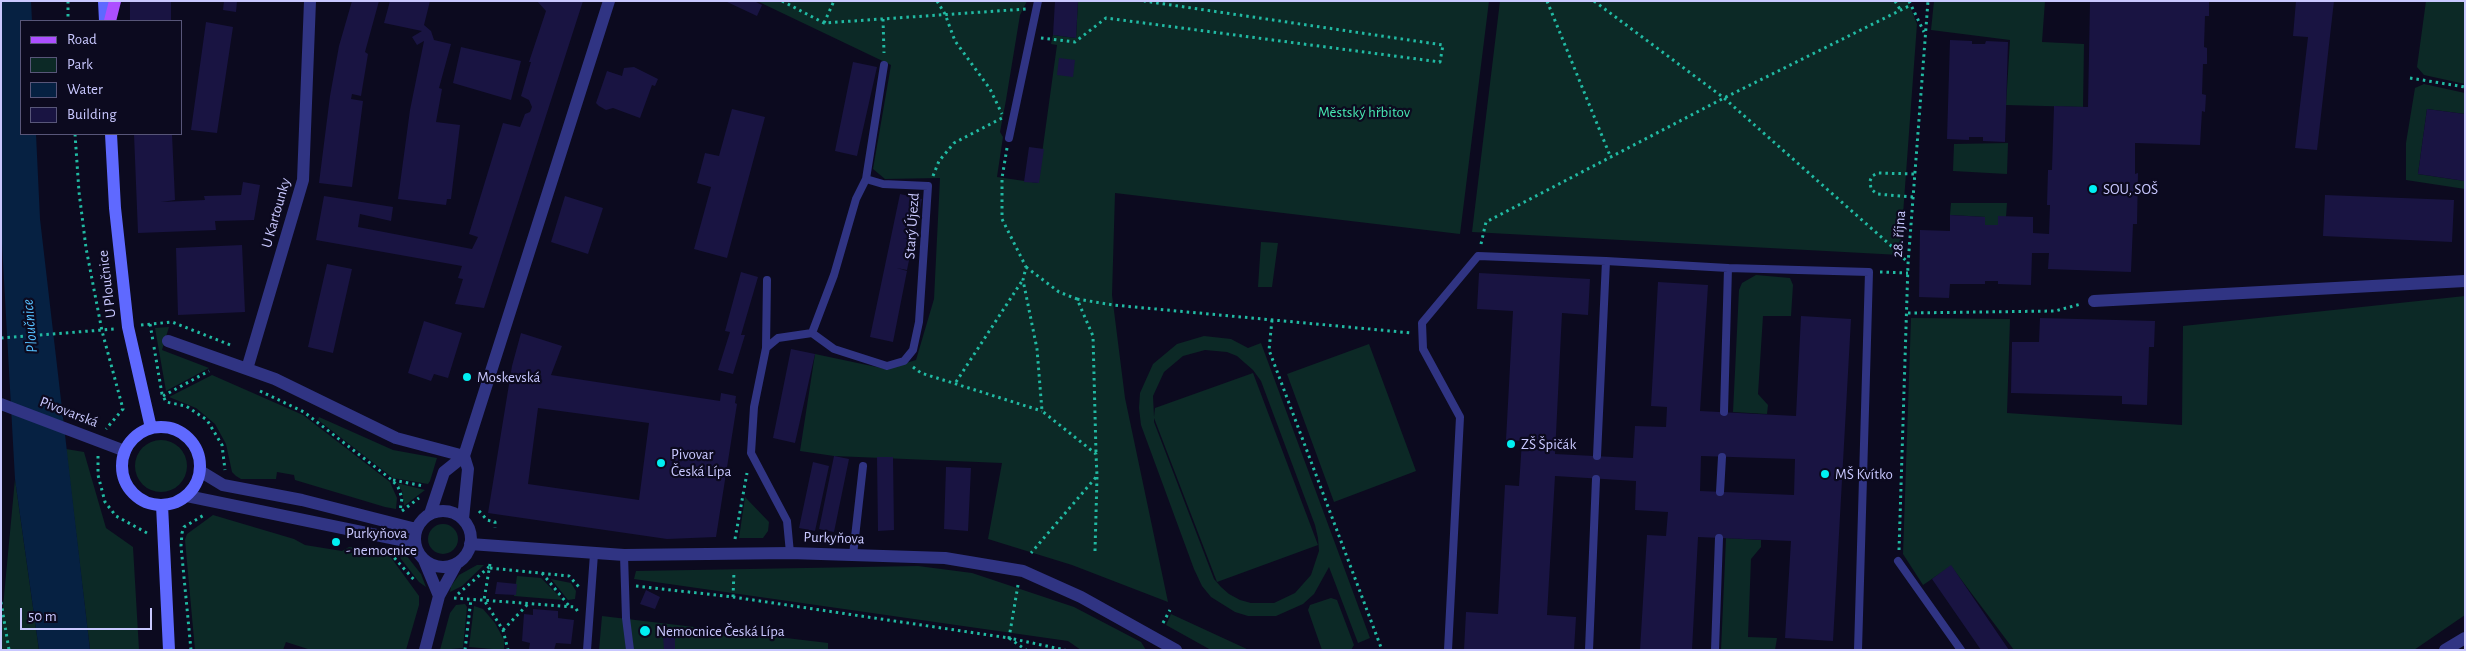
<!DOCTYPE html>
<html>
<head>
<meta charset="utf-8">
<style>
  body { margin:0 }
  #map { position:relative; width:2466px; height:651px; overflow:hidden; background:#0c0a1f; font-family:"Alegreya Sans",sans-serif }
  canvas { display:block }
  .frame { position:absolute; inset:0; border:2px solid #c9c8ff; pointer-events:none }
  .legend { position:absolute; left:20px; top:20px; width:162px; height:115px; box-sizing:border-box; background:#0c0a1f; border:1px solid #585679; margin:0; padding:6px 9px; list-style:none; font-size:15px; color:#c9c8ff }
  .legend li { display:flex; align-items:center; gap:10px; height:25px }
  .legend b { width:25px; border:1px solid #585679 }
  .scale { position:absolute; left:20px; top:608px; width:132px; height:22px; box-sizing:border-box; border:2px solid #c9c8ff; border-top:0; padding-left:6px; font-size:15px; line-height:18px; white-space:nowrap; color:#c9c8ff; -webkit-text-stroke:4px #0c0a1f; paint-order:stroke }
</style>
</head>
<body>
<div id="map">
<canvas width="2466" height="651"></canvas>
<div class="frame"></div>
<ul class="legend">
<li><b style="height:6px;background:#ad4fff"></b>Road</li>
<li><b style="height:14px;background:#0c2926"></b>Park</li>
<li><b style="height:14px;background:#062142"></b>Water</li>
<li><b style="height:14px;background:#191442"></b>Building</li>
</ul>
<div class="scale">50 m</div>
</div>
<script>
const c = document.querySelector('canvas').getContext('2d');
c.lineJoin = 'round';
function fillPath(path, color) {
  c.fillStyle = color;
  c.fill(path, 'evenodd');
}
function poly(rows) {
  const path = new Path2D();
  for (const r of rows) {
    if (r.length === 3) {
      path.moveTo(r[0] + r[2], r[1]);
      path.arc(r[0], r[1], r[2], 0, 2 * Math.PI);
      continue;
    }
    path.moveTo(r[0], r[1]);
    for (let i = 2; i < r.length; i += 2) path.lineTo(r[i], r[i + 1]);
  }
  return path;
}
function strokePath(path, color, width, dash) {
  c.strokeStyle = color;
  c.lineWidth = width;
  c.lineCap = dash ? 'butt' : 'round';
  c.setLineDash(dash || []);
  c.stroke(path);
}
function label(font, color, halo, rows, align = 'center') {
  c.font = font + ' "Alegreya Sans",sans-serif';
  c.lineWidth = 4.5;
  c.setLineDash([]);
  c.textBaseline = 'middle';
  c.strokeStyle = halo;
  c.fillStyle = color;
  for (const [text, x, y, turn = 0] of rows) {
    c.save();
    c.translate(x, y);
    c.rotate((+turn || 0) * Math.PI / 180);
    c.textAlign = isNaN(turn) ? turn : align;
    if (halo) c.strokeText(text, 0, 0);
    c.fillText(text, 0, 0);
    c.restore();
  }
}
const green = poly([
  [757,1,1027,1,1020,15,1006,100,1000,132,1003,137,997,177,1038,183,1057,45,1051,44,1053,35,1076,38,1078,1,1489,1,1460,234,1115,193,1112,295,1125,398,1168,602,1072,565,988,539,1002,463,834,456,800,451,815,354,886,369,916,360,934,299,940,178,885,179,873,169,891,65],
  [1500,1,1908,1,1917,24,1900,255,1472,232],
  [1934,1,2045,1,2042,42,2084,44,2083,107,2006,105,2010,40,1931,30],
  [2426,1,2465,1,2465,84,2424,75,2417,67],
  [2424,84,2465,93,2465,114,2427,109,2418,174,2465,181,2465,189,2406,180,2406,143,2415,88],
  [2008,143,2007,174,1953,171,1954,144],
  [1951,203,2007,203,2006,217,1998,225,1985,225,1985,217,1950,215],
  [1261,242,1278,243,1272,287,1258,287],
  [1756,275,1790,278,1793,285,1791,316,1763,316,1758,394,1768,405,1767,414,1733,412,1739,290,1742,283],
  [2465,296,2465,615,2414,650,2014,650,1951,566,1923,585,1903,554,1911,318,2010,319,2007,413,2182,425,2183,326],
  [169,327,162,350,209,368,166,391,155,328],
  [1204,336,1231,339,1248,348,1261,343,1370,638,1358,643,1329,567,1314,594,1303,604,1276,616,1248,616,1235,612,1211,597,1202,586,1194,569,1141,425,1139,408,1140,393,1153,364,1177,344],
  [1205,350,1227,352,1237,356,1253,370,1261,381,1315,525,1318,538,1319,551,1311,575,1295,593,1274,603,1251,603,1240,600,1229,594,1221,587,1214,579,1154,422,1154,418,1217,582,1318,545,1253,373,1155,408,1154,417,1153,396,1164,372,1183,356],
  [1369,344,1416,471,1334,502,1287,374],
  [212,375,303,415,390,482,397,498,396,509,385,507,295,480,294,475,277,472,276,479,241,479,236,476,232,472,226,444,215,424,196,408,169,397],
  [319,417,393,450,437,458,430,481,428,484,393,478,318,420],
  [161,466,26],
  [66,449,84,452,106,528,133,547,139,650,90,650],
  [15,479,39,650,1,650,1,628],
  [397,483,425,490,404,506,402,491],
  [745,497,769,522,768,531,763,538,739,538],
  [213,515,294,539,305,545,342,551,349,547,382,550,387,552,419,596,419,605,406,650,311,650,286,642,283,650,195,650,185,540,187,534],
  [443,539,15],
  [1726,538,1761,540,1761,547,1751,559,1748,637,1777,638,1775,650,1721,650],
  [396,545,402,550,421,574,426,587,419,582,401,559],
  [477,565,484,565,462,586,450,592,451,586,459,575],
  [918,566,972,573,1074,607,1141,642,1146,650,1081,650,1068,641,634,579,636,571],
  [517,576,541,578,563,600,514,596],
  [551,579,571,583,576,591,575,599,568,600],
  [1331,598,1337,600,1354,645,1351,650,1322,650,1308,610,1310,605],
  [465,604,467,607,463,648,440,650,450,613,456,605],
  [474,606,483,609,495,623,504,640,504,650,469,647],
  [1171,614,1249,650,1211,650,1166,625],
  [602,616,828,643,828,650,599,650]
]);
const water = poly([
  [1,1,31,1,32,21,21,21,21,134,36,134,40,219,90,650,39,650,15,479,1,226]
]);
const building = poly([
  [130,1,171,1,171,21,130,21],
  [224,1,237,1,236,12,223,10],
  [352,1,379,1,365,52,368,54,361,96,352,94,351,99,363,101,352,187,319,183,330,96,339,46],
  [390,1,430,1,424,25,431,31,434,40,451,44,439,88,442,89,436,122,460,125,451,199,447,199,446,205,398,199,410,110,424,41,417,45,412,37,422,31,384,23],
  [537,1,583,1,484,308,455,304,463,279,458,278,462,266,316,240,324,196,393,207,391,221,360,214,358,227,472,249,478,237,469,234,503,123,520,127,525,114,530,112,532,107,529,100,521,96,531,62,529,62,546,11],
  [725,1,754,1,762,5,757,16],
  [1055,1,1078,1,1076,38,1053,35],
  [2090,1,2209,1,2209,16,2205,16,2204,47,2207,48,2207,64,2203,64,2202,94,2206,95,2205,112,2202,111,2200,145,2135,143,2135,174,2138,173,2137,224,2133,224,2131,272,2048,269,2049,253,2032,253,2031,285,1998,284,1998,281,1985,281,1985,284,1950,284,1949,298,1919,297,1920,230,1950,231,1950,215,1985,217,1985,225,1998,225,1998,216,2033,217,2033,233,2049,234,2050,205,2047,205,2048,170,2052,170,2054,106,2088,107],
  [2296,1,2334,1,2317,150,2295,148,2308,37,2293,36],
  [206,22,233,27,217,133,191,130],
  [1950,40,1972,41,1972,44,1985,44,1986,41,2008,42,2005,142,1983,141,1983,137,1969,137,1969,140,1947,139],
  [461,47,521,61,511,100,453,83],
  [1059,58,1075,60,1073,77,1057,75],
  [853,62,877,67,857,156,835,151],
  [634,67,658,79,655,86,652,85,640,118,613,108,606,110,599,106,596,103,607,71,622,76,624,68],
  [732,109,765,117,727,258,694,249,711,187,697,183,705,153,719,156],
  [2427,109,2465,114,2465,181,2418,174],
  [134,134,172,134,175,200,161,202,205,200,204,196,241,195,243,182,260,185,254,220,215,221,216,230,138,233],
  [1029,147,1044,149,1039,183,1024,182],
  [900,194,922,199,914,240,903,238,913,241,907,270,897,268,907,271,893,342,870,337],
  [2325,195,2454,200,2452,242,2323,236],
  [565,196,603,208,588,254,551,242],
  [242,245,245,312,178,315,176,248],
  [327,264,352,269,333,353,308,347],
  [741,272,758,277,741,335,745,335,733,374,718,370,730,332,725,331],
  [1479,273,1590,279,1588,315,1562,313,1555,454,1633,458,1635,426,1666,427,1667,407,1651,406,1658,282,1708,285,1700,411,1796,416,1801,316,1851,319,1833,641,1785,638,1791,541,1698,537,1692,650,1640,650,1647,535,1666,536,1668,512,1635,510,1636,481,1555,476,1547,615,1576,617,1574,650,1464,650,1466,612,1498,614,1505,485,1519,486,1522,441,1506,440,1513,311,1477,309],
  [1701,456,1795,459,1794,495,1700,491],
  [2040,318,2155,321,2154,347,2149,347,2147,405,2122,404,2122,396,2011,393,2012,342,2039,342],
  [424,321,462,333,448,378,434,374,431,381,408,373],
  [521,333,562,346,551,375,720,401,721,393,736,396,735,403,737,404,716,537,667,539,488,513,512,366],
  [538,408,649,423,639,500,528,484],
  [791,349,815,354,795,443,773,438],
  [834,456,849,459,834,532,819,529],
  [877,457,893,457,894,530,878,531],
  [813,462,829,466,815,531,799,528],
  [946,467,971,468,968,531,944,529],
  [1951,565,2009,650,1981,650,1932,579],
  [497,582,517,584,516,595,495,594],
  [646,590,660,597,655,609,640,604],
  [533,609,558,611,558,618,574,620,571,644,556,643,554,650,529,649,530,643,522,641,524,614,533,615],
  [663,637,675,637,675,650,664,649]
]);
const path = poly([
  [68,1,68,21],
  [782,1,824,23,1026,9],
  [937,1,945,14,955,41,990,89,1002,114],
  [1547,1,1611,158],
  [1594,1,1724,98,1897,251,1908,263],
  [1895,1,1901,11],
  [1909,1,1924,32],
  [883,19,884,53],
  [824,23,834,1],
  [1041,38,1075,42,1106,18,1440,62,1443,45,1144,1],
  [2410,78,2465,87],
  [75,134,79,192,86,248,102,331,123,409,106,429],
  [1007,148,1002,178,1002,219,1026,267,1023,280,1037,349,1042,411,1096,454,1097,476,1031,553],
  [933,176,939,161,954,143,1002,118],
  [1913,197,1877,194,1871,189,1870,181,1872,176,1878,173,1915,174],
  [1481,244,1486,222,1724,98,1911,5],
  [1026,267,1059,292,1077,299,1093,336,1096,453],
  [1880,272,1908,273],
  [1077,299,1113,305,1412,333],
  [1908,313,2055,311,2081,304],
  [1272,320,1269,350,1382,650],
  [150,324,153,341],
  [141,325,172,322,233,346],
  [1,338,115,329],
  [154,347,162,394,166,402,186,406,207,420,222,445,225,470],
  [913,367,921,373,1042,411],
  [956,382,1022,281],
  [260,391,304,412,392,480,398,487,402,498,400,511],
  [163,396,209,371],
  [98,456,98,475,105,502,116,516,147,533],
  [393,480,424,486],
  [402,511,419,498],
  [479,511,487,520,495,522,495,528],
  [735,539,747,473],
  [1899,550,1908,264,1928,1],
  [1095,551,1097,477],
  [390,553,416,582],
  [490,564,484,600,503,630,508,650],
  [490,568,569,576,579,587],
  [542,573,570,607],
  [1018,585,1009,638,1065,650],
  [636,586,733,597,1009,638,1026,650],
  [458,594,489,567],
  [733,597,734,571],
  [454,598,575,607,578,612],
  [1,602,9,650],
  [1163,623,1170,610],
  [503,630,528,604],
  [191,650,181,546,182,533,184,527,204,515],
  [465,650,471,599]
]);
const service = poly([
  [1009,138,1038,1],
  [866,179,884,65],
  [1728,268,1869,272,1858,650],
  [766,348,767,280],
  [1597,456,1606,261,1728,268,1724,412],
  [1720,492,1722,457],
  [790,553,787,521,751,453,754,407,766,348,778,338,812,333,834,349,887,366,904,361,913,350,919,322,928,186,883,184,866,179,856,199,834,275,812,333],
  [624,555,626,618,630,650],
  [853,555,863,466],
  [1898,561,1961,650],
  [587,650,594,554],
  [1448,650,1460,417,1423,349,1422,323,1478,256,1606,261],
  [1589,650,1596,479],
  [1715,650,1719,538]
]);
const minor = poly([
  [2094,301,2465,281],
  [168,341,275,379,396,438,464,456],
  [247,369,303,180,310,1],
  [1,404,125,451],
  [464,456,609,1],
  [200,471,223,485,302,500,416,529],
  [187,496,415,543],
  [443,539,28],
  [430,514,444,472,464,456],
  [463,519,468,469,464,456],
  [470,544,624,555,790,553,945,558,1023,571,1081,597,1176,650],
  [424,560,439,596],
  [425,650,439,596,457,563],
  [2445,650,2465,638]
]);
const secondary = poly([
  [104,1,105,21],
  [111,134,115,208,128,327,151,428],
  [161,466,39],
  [162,505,169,650]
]);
const primary = poly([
  [110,21,115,1]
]);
const markers = [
  [2093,189,5,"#00f0f3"],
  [467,377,5,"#00f0f3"],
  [1511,444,5,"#00f0f3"],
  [661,463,5,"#00f0f3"],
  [1825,474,5,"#00f0f3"],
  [336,542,5,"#00f0f3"],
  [645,631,6,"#00f0f3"]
];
const parkNames = [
  ["Městský hřbitov",1364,112]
];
const poiNames = [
  ["SOU, SOŠ",2103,189],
  ["Moskevská",477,377],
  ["ZŠ Špičák",1521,444],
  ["Pivovar",671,454],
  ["Česká Lípa",671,471],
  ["MŠ Kvítko",1835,474],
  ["Purkyňova",346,533],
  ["- nemocnice",346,550],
  ["Nemocnice Česká Lípa",656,631]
];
const streetNames = [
  ["U Kartounky",276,213,-74],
  ["Starý Újezd",912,226,-86],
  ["28. října",1899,234,-86],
  ["U Ploučnice",107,284,-97],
  ["Pivovarská",69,412,21],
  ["Purkyňova",834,538,2]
];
const waterNames = [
  ["Ploučnice",30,326,-95]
];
fillPath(green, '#0c2926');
fillPath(water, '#062142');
fillPath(building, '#191442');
strokePath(path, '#21baa3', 3, [2.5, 4]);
strokePath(service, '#303483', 8);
strokePath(minor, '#303483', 12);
strokePath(secondary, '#5f69ff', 12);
strokePath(primary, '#ad4fff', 12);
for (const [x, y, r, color] of markers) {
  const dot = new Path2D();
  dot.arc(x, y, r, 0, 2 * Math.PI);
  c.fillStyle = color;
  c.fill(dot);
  strokePath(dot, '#0c0a1f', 2);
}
label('15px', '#48eab3', '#0c0a1f', parkNames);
label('15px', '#c9c8ff', '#0c0a1f', poiNames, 'left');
label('15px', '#c9c8ff', '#0c0a1f', streetNames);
label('italic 16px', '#56c0ff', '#0c0a1f', waterNames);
</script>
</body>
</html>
